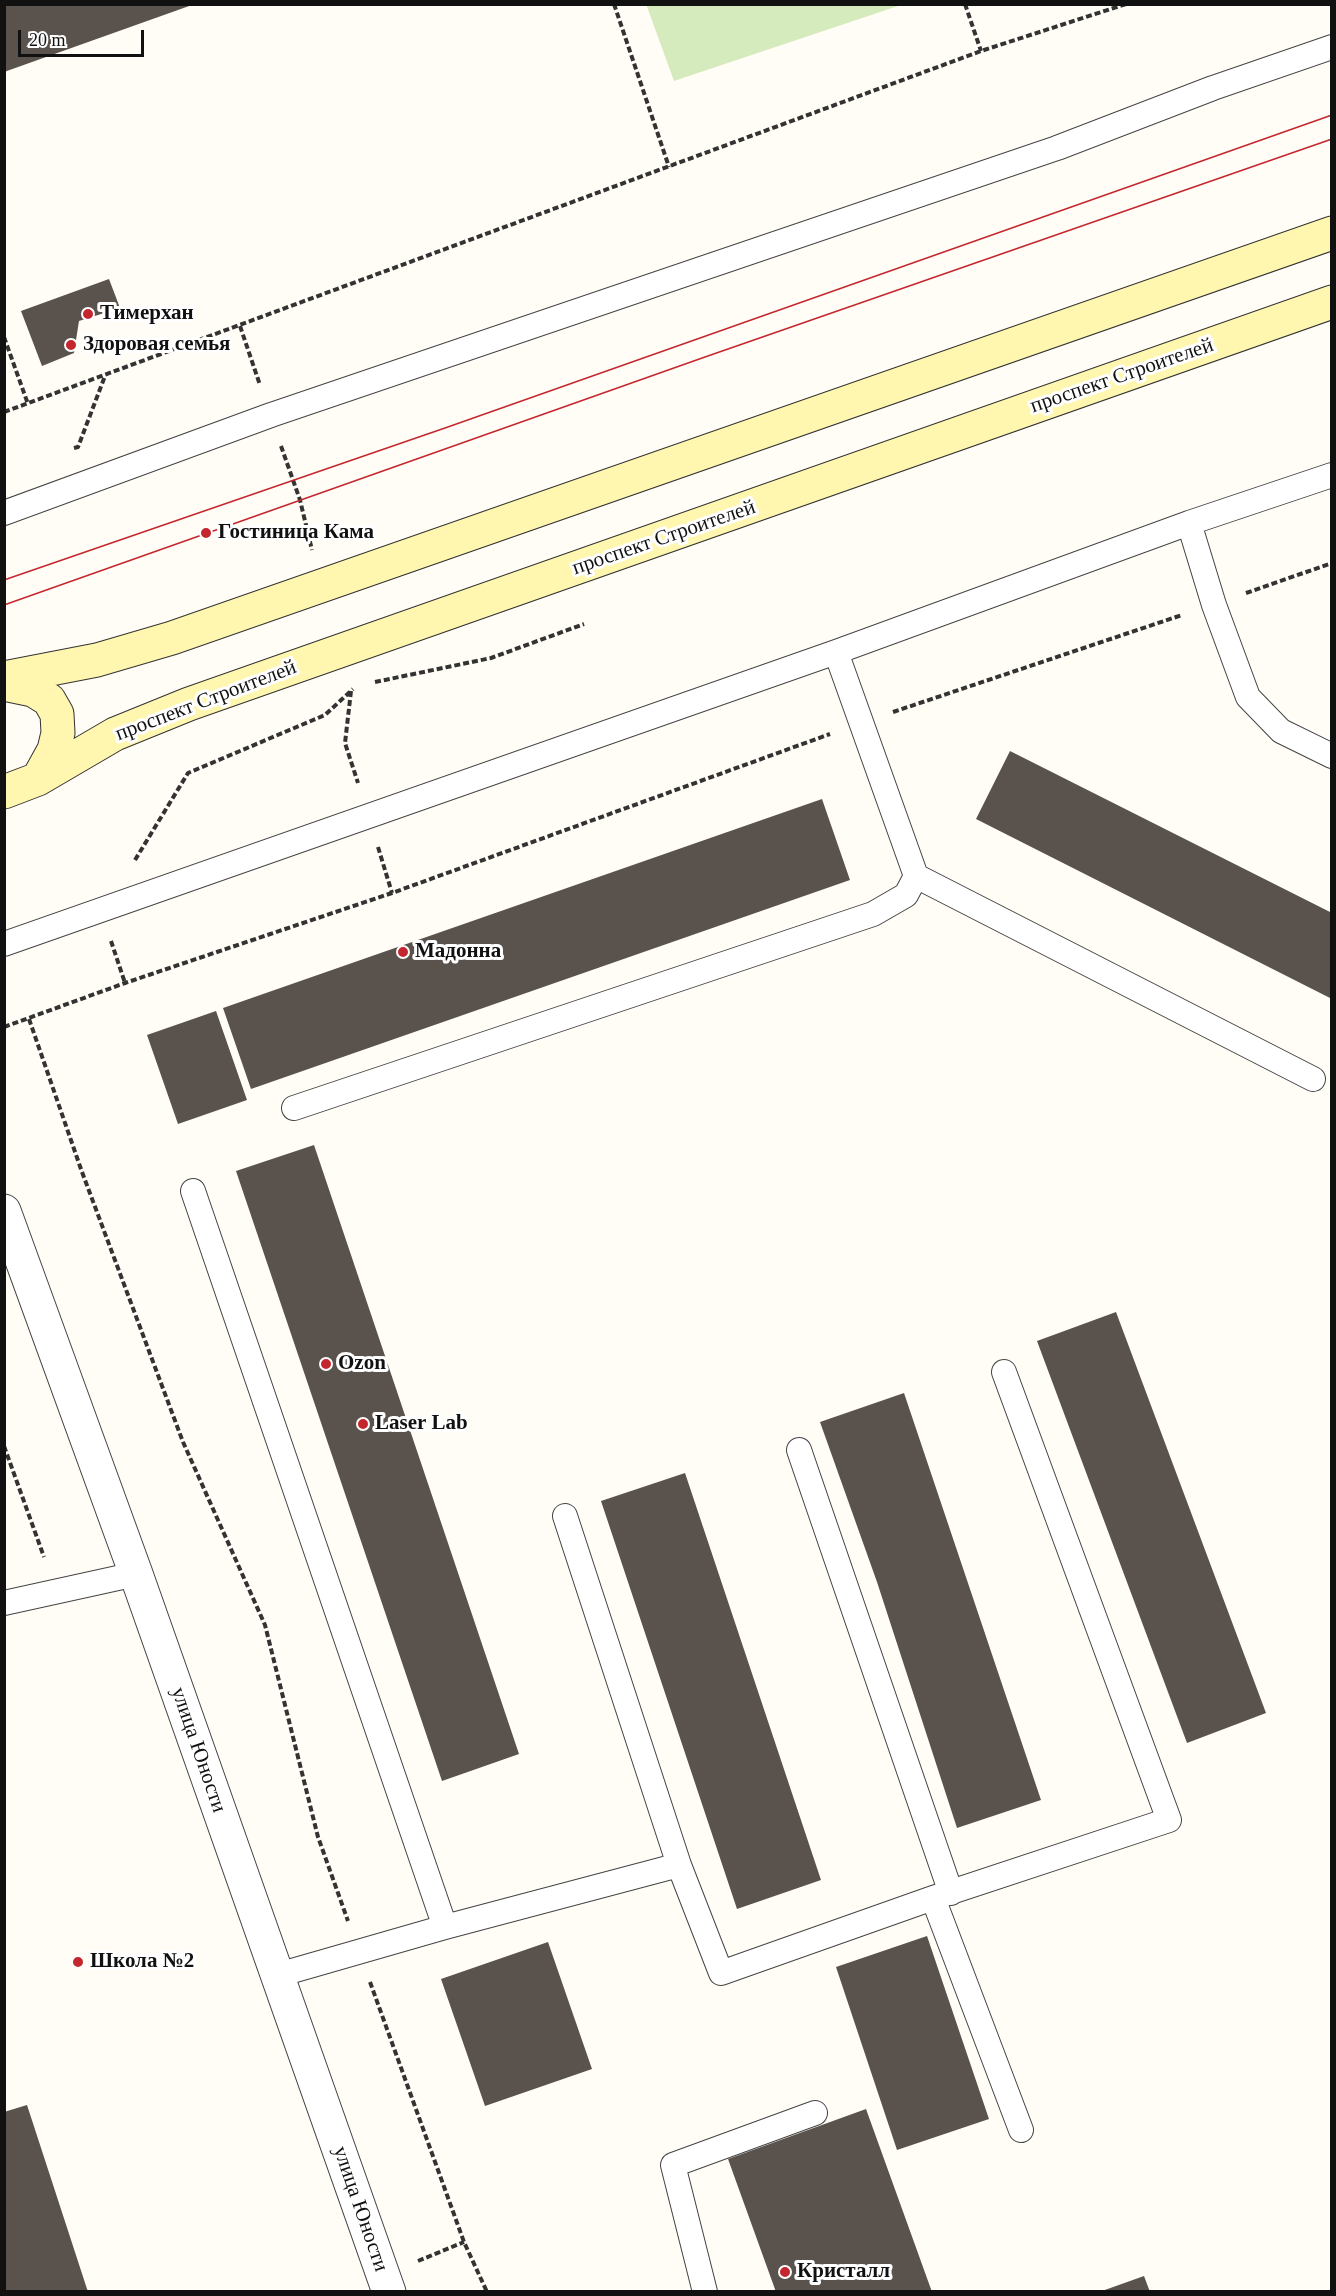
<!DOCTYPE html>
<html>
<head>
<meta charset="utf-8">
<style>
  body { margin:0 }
  #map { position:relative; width:1336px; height:2296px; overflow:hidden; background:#fffdf5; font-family:Georgia,serif }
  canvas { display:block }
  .frame { position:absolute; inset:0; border:6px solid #111; pointer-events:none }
  .scale { position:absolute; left:18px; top:30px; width:126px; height:27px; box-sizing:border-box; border:3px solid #111; border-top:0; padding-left:8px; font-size:18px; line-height:21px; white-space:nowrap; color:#111; -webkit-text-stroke:4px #fff; paint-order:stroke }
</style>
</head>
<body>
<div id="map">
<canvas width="1336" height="2296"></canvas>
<div class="frame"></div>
<div class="scale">20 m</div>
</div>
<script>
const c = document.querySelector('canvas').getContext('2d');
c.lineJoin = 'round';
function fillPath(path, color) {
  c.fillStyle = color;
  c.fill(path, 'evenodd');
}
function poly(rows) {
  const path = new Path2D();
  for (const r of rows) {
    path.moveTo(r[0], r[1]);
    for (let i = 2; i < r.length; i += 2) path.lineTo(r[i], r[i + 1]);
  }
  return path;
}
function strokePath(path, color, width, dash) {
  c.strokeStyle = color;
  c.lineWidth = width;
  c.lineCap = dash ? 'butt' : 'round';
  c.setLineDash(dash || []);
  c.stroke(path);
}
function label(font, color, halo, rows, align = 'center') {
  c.font = font + ' Georgia,serif';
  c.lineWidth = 6;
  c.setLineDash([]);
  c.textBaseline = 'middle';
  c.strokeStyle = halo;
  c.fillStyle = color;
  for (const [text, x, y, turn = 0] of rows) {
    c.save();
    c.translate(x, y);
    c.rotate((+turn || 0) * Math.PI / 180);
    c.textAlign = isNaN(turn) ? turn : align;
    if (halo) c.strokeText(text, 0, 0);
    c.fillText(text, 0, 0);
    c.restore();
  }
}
const green = poly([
  [646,4,901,4,901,5,674,81]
]);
const building = poly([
  [4,4,192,4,192,5,4,72],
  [109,279,120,308,79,321,74,353,42,366,21,311],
  [1010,751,1332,913,1332,999,976,819],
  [822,799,850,880,251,1089,223,1008],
  [216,1011,247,1100,178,1124,147,1035],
  [314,1145,519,1754,442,1781,236,1171],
  [1116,1312,1266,1713,1187,1743,1037,1341],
  [904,1393,1041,1800,957,1828,877,1582,820,1422],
  [685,1473,821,1880,737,1909,601,1501],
  [927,1936,989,2119,897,2150,836,1967],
  [548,1942,592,2069,485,2106,441,1979],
  [27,2105,88,2292,4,2292,4,2112],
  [866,2109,932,2292,776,2292,728,2159],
  [1144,2276,1150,2292,1102,2292,1102,2291]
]);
const path = poly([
  [614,4,669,167],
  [965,4,981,51],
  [240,326,260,385],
  [4,337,28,404],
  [4,412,981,51,1126,4],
  [281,446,300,500,312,550],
  [74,448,78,447,105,376],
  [1246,593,1332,563],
  [375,682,491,658,584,624],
  [351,691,345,743,358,783],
  [893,712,1182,615],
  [378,847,392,893],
  [135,860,188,773,325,715,353,689],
  [111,941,125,983],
  [29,1019,82,1172,183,1442,265,1625,318,1837,348,1921],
  [4,1027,125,983,392,893,830,734],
  [4,1446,44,1557],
  [370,1982,464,2242,487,2292],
  [418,2261,464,2242]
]);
const service = poly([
  [4,513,271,415,1057,148,1213,88,1332,47],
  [1189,523,1214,605,1248,697,1281,731,1332,756],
  [916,876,1313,1079],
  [4,944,836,652,1189,523,1332,475],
  [294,1108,873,914,906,895,916,876,836,652],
  [193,1191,445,1927],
  [799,1450,951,1893],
  [565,1516,679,1865],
  [4,1603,136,1574],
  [933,1898,1021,2130],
  [278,1975,445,1927,679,1865,721,1973,933,1898,1169,1820,1004,1372],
  [705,2292,673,2165,815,2113]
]);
const tertiary = poly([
  [4,1211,136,1574,389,2292]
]);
const secondary = poly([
  [4,678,97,660,172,638,1332,233],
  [4,684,33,690,49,700,57,714,58,733,54,750,38,779],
  [4,792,38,779,115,734,189,704,1332,302]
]);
const tram = poly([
  [4,580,445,428,1332,115],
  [4,605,705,357,1332,139]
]);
const markers = [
  [88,314,6,"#c4262e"],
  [71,345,6,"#c4262e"],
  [206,533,6,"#c4262e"],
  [403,952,6,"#c4262e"],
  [326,1364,6,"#c4262e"],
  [363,1424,6,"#c4262e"],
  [78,1962,6,"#c4262e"],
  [785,2272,6,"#c4262e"]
];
const poiNames = [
  ["Тимерхан",100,314],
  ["Здоровая семья",83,345],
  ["Гостиница Кама",218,533],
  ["Мадонна",415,952],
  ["Ozon",338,1364],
  ["Laser Lab",375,1424],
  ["Школа №2",90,1962],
  ["Кристалл",797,2272]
];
const streetNames = [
  ["проспект Строителей",1122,376,-19],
  ["проспект Строителей",664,538,-19],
  ["проспект Строителей",206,701,-21],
  ["улица Юности",198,1750,71],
  ["улица Юности",360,2209,71]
];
fillPath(green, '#d5ebbd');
fillPath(building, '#5a524d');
strokePath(service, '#444', 26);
strokePath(tertiary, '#444', 35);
strokePath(secondary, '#333', 35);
strokePath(path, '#333', 4, [6, 3]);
strokePath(service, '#fff', 24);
strokePath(tertiary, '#fff', 33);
strokePath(secondary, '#fff6b0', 33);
strokePath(tram, '#c4262e', 1.5);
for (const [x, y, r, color] of markers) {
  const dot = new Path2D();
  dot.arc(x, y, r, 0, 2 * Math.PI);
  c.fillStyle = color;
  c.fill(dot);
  strokePath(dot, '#fff', 2);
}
label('bold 21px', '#111', '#fff', poiNames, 'left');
label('21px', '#111', '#fff', streetNames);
</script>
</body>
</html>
